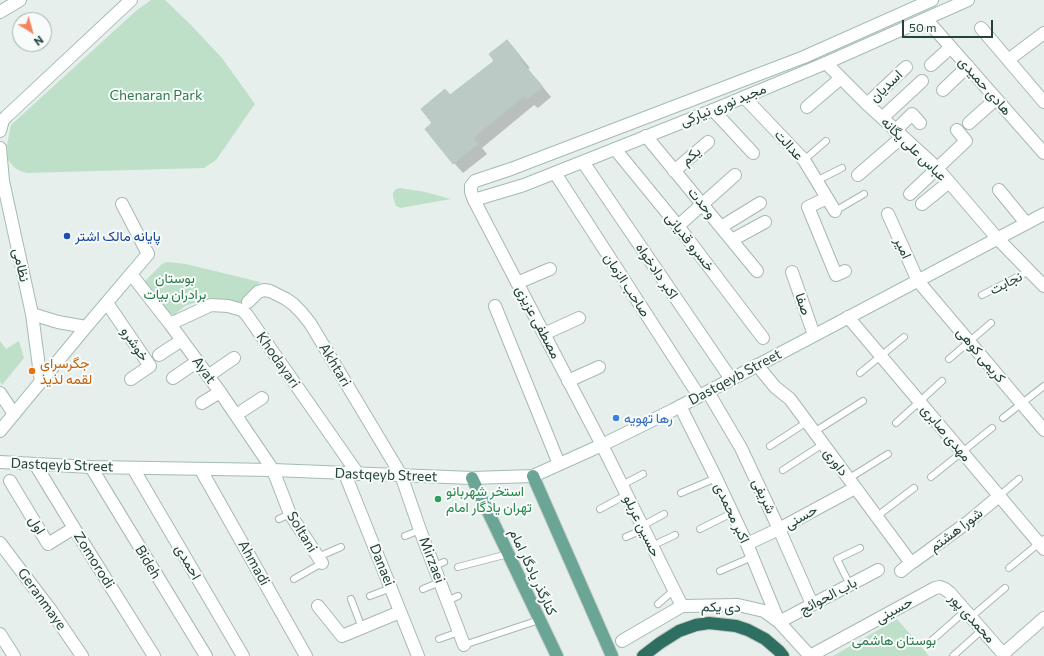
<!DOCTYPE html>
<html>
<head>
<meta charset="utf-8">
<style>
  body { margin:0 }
  #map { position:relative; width:1044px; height:656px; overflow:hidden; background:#e6efeb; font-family:Commissioner,sans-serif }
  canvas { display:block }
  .north { position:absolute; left:12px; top:12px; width:40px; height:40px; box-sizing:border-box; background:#f7fbf9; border:1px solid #a3b1ad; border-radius:50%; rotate:143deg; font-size:11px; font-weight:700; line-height:16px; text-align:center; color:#24423a }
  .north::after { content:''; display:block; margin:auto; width:14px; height:18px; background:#f4845f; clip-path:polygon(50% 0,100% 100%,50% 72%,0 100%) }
  .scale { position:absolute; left:902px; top:20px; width:91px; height:18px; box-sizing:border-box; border:2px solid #24423a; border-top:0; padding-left:5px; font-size:12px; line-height:14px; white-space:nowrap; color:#24423a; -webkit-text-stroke:3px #f7fbf9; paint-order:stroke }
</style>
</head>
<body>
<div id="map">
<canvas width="1044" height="656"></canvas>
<div class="north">N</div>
<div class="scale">50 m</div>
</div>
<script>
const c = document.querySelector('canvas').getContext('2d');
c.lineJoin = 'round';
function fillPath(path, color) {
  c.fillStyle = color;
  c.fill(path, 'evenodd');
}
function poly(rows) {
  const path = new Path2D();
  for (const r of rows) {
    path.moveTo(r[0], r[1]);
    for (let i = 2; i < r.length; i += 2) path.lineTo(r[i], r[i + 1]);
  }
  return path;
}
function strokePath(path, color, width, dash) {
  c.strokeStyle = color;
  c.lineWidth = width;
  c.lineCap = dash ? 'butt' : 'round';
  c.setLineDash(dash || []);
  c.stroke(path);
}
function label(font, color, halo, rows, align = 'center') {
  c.font = font + ' Commissioner,Vazirmatn,sans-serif';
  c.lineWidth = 4;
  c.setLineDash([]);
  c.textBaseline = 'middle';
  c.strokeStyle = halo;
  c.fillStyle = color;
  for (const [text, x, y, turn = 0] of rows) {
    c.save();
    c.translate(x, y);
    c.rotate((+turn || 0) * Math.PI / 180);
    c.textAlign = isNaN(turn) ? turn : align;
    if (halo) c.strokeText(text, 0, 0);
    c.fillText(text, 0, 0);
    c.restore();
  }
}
const green = poly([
  [151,0,165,0,190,24,222,58,255,104,216,160,204,168,167,169,27,173,20,171,14,167,8,160,7,145,11,125,137,10],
  [400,188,425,192,451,199,400,208,396,206,393,197,393,193,396,189],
  [167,262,186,264,260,282,240,304,209,298,185,306,174,315,170,314,163,308,143,283,162,264],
  [0,341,6,349,19,341,24,358,2,385,0,381],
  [897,619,929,656,833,656]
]);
const shadow = poly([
  [506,41,516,51,530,68,528,69,551,97,538,108,534,105,482,148,487,154,463,173,454,163,434,123,451,96,495,61]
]);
const building = poly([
  [507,40,521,57,519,59,543,87,527,99,524,96,473,138,478,144,453,164,425,129,432,123,421,109,445,89,450,95,494,61,489,54,507,40]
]);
const lane = poly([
  [804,160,826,141],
  [816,181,842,168],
  [835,211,864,194],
  [982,295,1029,271],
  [949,359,991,323],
  [860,373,904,337],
  [1003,418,1044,386],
  [896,423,942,381],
  [814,432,863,401],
  [770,446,807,422],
  [783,470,823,444],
  [931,477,992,428],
  [848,479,888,454],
  [622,485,643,474],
  [681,493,716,478],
  [999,496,1019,479],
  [600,509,626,495],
  [876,517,914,488],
  [279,519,290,514],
  [642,526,664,514],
  [700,529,732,513],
  [405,536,420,530],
  [626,537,644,529],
  [652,546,675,535],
  [318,557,341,547],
  [434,566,444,562],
  [458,567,508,554],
  [1009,568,1044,539],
  [720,571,752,557],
  [294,579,322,563],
  [850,585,837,559,860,548],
  [423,589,440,582],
  [370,596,391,588],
  [351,599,362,628],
  [447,601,458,596],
  [658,604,674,590],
  [971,617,1005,588],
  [439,639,459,632],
  [929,643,965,611],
  [464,645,539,620],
  [953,656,982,630]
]);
const street = poly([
  [0,12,20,0],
  [926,19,1044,153],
  [981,28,1044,102],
  [1008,60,1044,33],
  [826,63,867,104,937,168,997,238,1044,286],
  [931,65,951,47],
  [943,90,968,66],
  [744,97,804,160,835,211],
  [867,104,906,67],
  [807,107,841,78],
  [713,110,753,153],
  [882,118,922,81],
  [969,123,996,99],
  [895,131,912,114,920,123],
  [646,136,757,271],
  [615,149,678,226,763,338],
  [583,162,731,379],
  [674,171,708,142],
  [555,173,699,396],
  [858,175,902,137],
  [999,190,1026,223],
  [910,194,966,141,957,130],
  [827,198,808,207,836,275,845,271],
  [474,200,602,445,682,606],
  [122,204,148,254],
  [922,204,949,182],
  [888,214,918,281,1044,430],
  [678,226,735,175],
  [721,227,760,203],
  [732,240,765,222],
  [792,272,814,335],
  [131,274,170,324,220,392,273,470,290,514,322,563],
  [517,283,550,269],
  [248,302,258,292,264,290,270,291,286,299,293,304,301,312,310,323,401,475,420,530,464,645],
  [107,303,150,366,131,379],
  [495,306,559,464],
  [848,317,1044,549],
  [170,324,211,305,228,306,242,310,247,315,358,474],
  [544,334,579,318],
  [159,355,182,340],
  [757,365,775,387,790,399,911,563,901,571],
  [208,376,234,358],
  [173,378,198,361],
  [568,381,599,367],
  [708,392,741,448,779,529,812,604],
  [0,393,14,414],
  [202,403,220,392],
  [680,406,716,478,747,544,779,622,878,570],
  [236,415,262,398],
  [35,464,74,528,154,656],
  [91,467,206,656],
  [133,468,243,656],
  [201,470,306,656],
  [345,474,418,656],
  [10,481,48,544,74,528],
  [0,543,50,609,82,656],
  [747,544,779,529,855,488],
  [913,562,968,522,999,496],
  [318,606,342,636,400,612],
  [0,634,14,656],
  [622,641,682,606,738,605,764,611,779,622,810,656,935,588,940,587,945,589,950,593,1005,656],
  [1003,654,1044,618]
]);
const secondary = poly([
  [932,0,804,57,511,169,475,181,471,186,471,192,474,200,524,185,713,110,826,63,968,0],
  [0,131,3,120,7,116,131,0],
  [0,148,3,181,32,314,41,382],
  [32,314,58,322,86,327],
  [0,431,86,327,148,254],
  [0,462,91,467,273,470,472,478,533,476,602,445,673,410,1044,214],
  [810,656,811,656]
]);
const primary = poly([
  [533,476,612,656],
  [472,478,557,656]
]);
const highway = poly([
  [643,656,660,643,679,631,696,625,709,623,736,626,748,630,765,639,779,651,783,656]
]);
const markers = [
  [67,236,4,"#1a4fb4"],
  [32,371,4,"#e8710a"],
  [616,418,4,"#3f7fe0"],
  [438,499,4,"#2e9e5b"]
];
const streetNames = [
  ["اسدیان",886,86,-44],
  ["هادی حمیدی",985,86,49],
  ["مجید نوری نیارکی",723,105,-22],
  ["عدالت",789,145,48],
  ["عباس علی یگانه",914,149,44],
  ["یکم",691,156,-41],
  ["وحدت",702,203,51],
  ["خسرو قدیانی",690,242,52],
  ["امیر",903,248,66],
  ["نظامی",21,265,77],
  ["اکبر دادخواه",657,271,56],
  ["نجابت",1006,283,-27],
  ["صاحب الزمان",627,285,57],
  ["صفا",803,304,71],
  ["مصطفی عزیزی",538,322,62],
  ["خوشرو",135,344,56],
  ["کریمی کوهی",981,355,50],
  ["Khodayari",278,360,55],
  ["Akhtari",335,365,59],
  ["Ayat",204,370,54],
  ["Dastqeyb Street",735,377,-28],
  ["مهدی صابری",946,433,50],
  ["داوری",836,462,53],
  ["Dastqeyb Street",62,465,2],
  ["Dastqeyb Street",386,475,2],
  ["شریفی",764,496,65],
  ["اکبر محمدی",732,513,65],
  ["حسنی",801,517,-29],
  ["اول",37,525,59],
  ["حسین عربلو",642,526,64],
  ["شورا هشتم",956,530,-37],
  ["Soltani",302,532,59],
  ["Zomorodi",94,560,58],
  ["Mirzaei",432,560,69],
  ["Bideh",148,562,59],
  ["احمدی",188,562,60],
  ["Ahmadi",254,563,61],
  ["Danaei",382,565,68],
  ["کنارگذر یادگار امام",533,572,65],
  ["باب الحوائج",828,596,-28],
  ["Geranmaye",42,599,54],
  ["دی یکم",721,607,1],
  ["حسینی",894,610,-29],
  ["محمدی پور",972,618,48]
];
const parkNames = [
  ["Chenaran Park",156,95],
  ["بوستان",175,278],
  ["برادران بیات",175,294],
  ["بوستان هاشمی",894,640]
];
const transitNames = [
  ["پایانه مالک اشتر",75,236]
];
const foodNames = [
  ["جگرسرای",40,363],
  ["لقمه لذیذ",40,379]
];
const shopNames = [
  ["رها تهویه",624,418]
];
const leisureNames = [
  ["استخر شهربانو",446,491],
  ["تهران یادگار امام",446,507]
];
fillPath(green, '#bfe0c8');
fillPath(shadow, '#0003');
fillPath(building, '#bbcac4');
strokePath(building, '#b8c9c2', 1);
strokePath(lane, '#a8b8b2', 8);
strokePath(street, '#a8b8b2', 14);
strokePath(secondary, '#a4bbb3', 14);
strokePath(primary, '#c2cac8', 14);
strokePath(highway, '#c2cac8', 14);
strokePath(lane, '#fff', 6);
strokePath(street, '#fff', 12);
strokePath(secondary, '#fff', 12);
strokePath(primary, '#6aa596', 12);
strokePath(highway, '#2f6f62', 12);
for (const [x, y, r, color] of markers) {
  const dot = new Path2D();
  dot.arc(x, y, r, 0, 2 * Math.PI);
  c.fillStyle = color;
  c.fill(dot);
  strokePath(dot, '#f7fbf9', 1.5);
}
label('14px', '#24423a', '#f7fbf9', streetNames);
label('14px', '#2d7a4b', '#f7fbf9', parkNames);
label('14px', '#164399', '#f7fbf9', transitNames, 'left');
label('14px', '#c56008', '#f7fbf9', foodNames, 'left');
label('14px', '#366cbe', '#f7fbf9', shopNames, 'left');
label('14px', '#27864d', '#f7fbf9', leisureNames, 'left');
</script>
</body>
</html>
